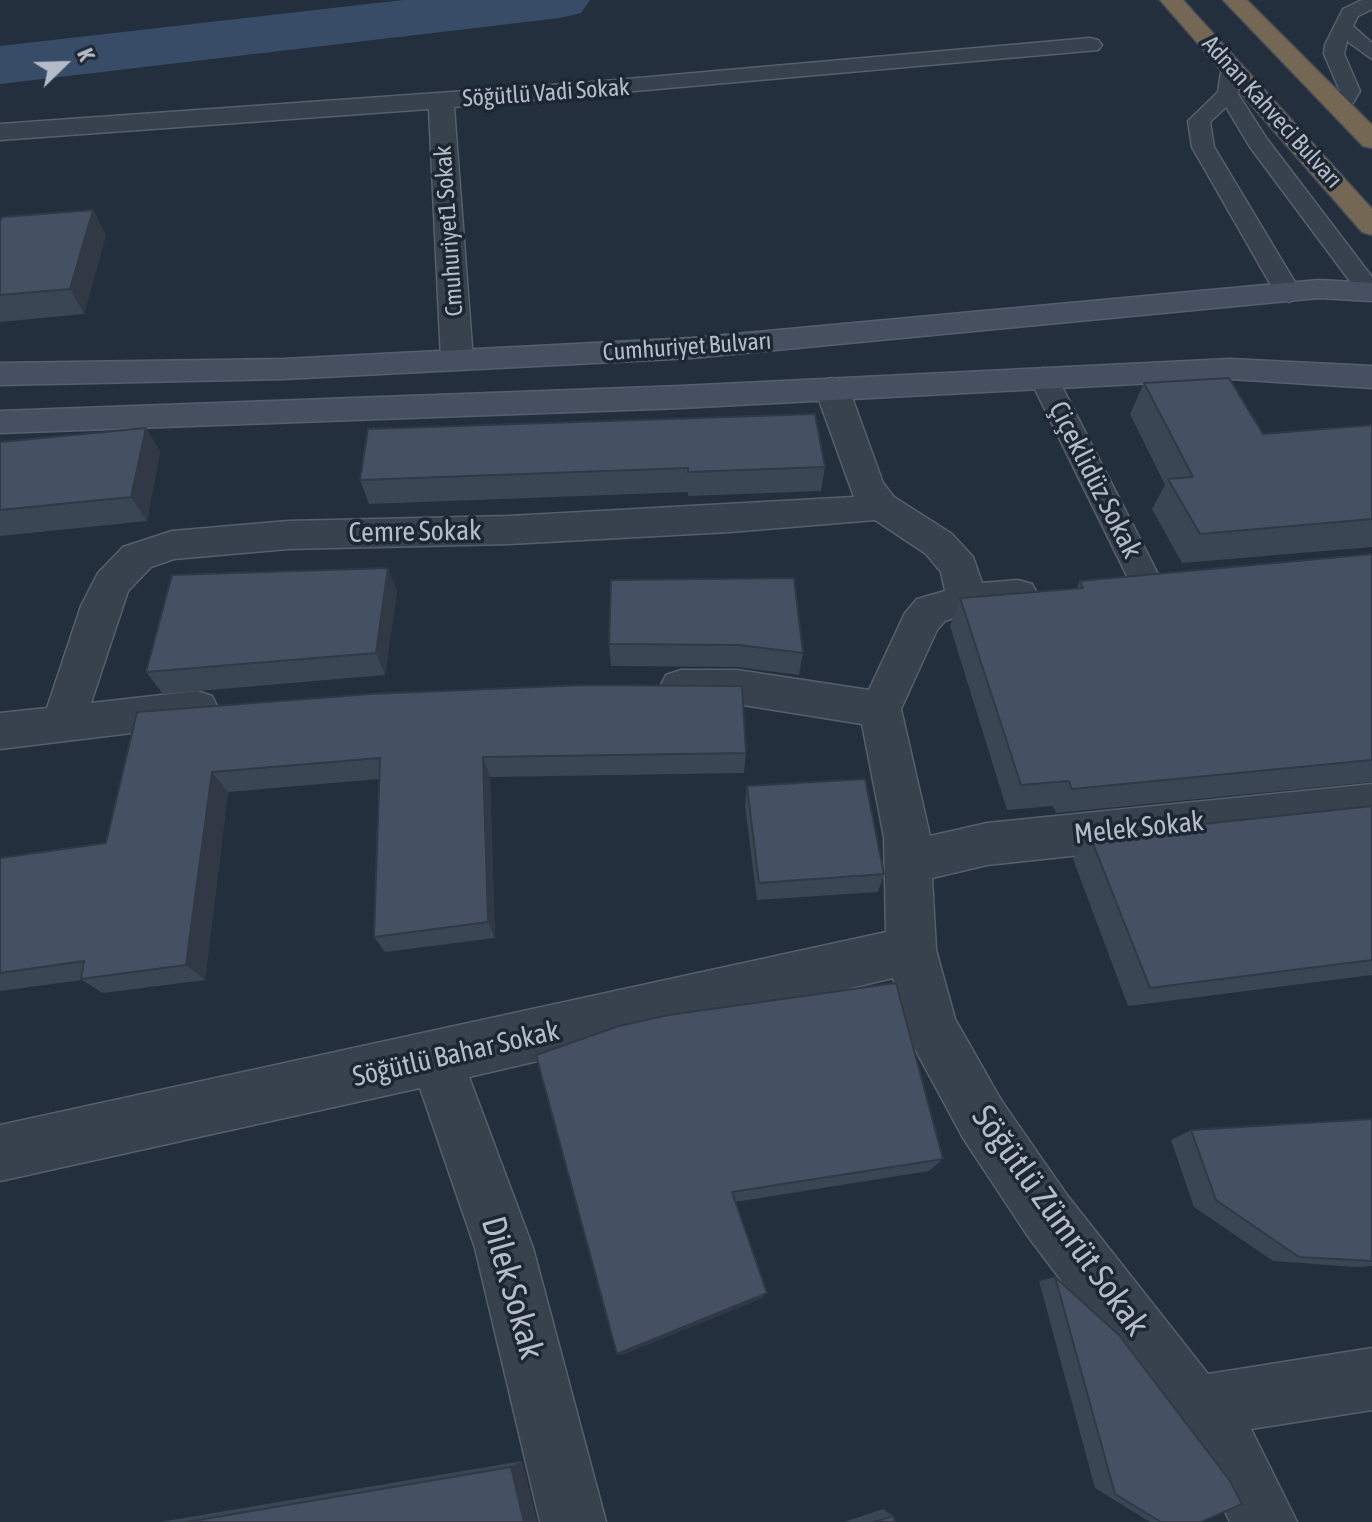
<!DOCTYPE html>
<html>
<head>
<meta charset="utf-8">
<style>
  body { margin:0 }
  #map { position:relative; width:1372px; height:1522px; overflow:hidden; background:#242f3e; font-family:"Asap Condensed",sans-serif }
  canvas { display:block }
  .north { position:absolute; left:24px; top:24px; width:80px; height:80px; -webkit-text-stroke:6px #1d2633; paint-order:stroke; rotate:67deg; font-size:22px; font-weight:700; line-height:32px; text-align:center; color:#b4bcc9 }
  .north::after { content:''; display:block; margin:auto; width:28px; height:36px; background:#b4bcc9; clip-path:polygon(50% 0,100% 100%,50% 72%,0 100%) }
</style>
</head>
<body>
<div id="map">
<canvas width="1372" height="1522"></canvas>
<div class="north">K</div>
</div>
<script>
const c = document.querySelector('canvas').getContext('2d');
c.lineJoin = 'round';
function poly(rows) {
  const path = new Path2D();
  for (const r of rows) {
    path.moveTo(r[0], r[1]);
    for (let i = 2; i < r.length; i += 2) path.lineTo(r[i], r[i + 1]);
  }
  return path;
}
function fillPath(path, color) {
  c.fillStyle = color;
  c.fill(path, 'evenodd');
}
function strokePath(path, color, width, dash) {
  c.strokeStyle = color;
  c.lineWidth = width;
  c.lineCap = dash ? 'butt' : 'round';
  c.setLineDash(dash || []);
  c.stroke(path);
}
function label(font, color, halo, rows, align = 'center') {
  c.font = font + ' "Asap Condensed",sans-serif';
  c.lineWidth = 7;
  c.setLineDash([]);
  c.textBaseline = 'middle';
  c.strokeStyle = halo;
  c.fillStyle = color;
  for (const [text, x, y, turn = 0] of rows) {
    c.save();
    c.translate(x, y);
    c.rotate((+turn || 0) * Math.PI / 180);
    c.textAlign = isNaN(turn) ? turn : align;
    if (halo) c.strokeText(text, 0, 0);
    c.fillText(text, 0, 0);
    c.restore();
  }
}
const river = poly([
  [403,0,590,0,581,13,560,18,0,84,0,46,403,0]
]);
const lane = poly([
  [1362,0,1372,0,1372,9,1358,16,1353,26,1372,43,1372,59,1347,41,1344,54,1360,91,1353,103,1335,109,1328,107,1325,103,1328,99,1340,91,1324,54,1325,45,1343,9,1362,0],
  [1232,59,1242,65,1238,94,1267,139,1372,277,1372,298,1361,296,1250,147,1226,107,1210,122,1214,147,1302,294,1289,302,1276,294,1192,147,1188,121,1218,92,1222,65,1232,59],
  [1043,368,1053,371,1057,377,1163,584,1158,592,1147,596,1136,592,1131,584,1029,377,1033,371,1043,368]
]);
const street = poly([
  [1090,38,1098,40,1102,45,1098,50,454,107,473,360,469,367,457,370,445,367,441,360,429,109,0,140,0,124,593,82,1090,38],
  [832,378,844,381,849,389,883,483,894,497,952,534,973,557,982,583,1018,580,1032,584,1038,595,1032,606,1018,610,966,614,945,621,937,630,901,709,930,836,987,823,1372,784,1372,824,987,865,932,878,936,950,955,1019,1001,1100,1067,1195,1208,1374,1372,1348,1372,1410,1251,1429,1297,1522,1230,1522,1207,1474,1027,1235,963,1138,914,1047,893,978,469,1077,533,1248,606,1522,540,1522,475,1248,420,1088,0,1181,0,1125,886,932,884,837,862,724,737,704,681,704,666,699,660,687,666,675,681,670,737,670,869,690,905,613,917,599,945,591,941,572,926,554,875,520,730,532,509,544,288,549,174,559,151,567,128,591,91,703,197,691,212,696,218,708,212,720,197,725,0,749,0,713,47,708,81,606,98,573,123,547,172,531,288,521,509,516,854,497,815,389,820,381,832,378]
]);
const secondary = poly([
  [1319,280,1372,283,1372,301,1319,298,692,358,284,379,0,385,0,363,284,359,692,338,1319,280],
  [1230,359,1372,366,1372,388,1230,379,681,408,0,433,0,411,681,386,1230,359]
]);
const highway = poly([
  [1160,0,1183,0,1372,209,1372,235,1362,232,1160,0],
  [1223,0,1247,0,1372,125,1372,148,1363,146,1223,0]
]);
const wall = poly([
  [93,210,106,235,84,314,0,322,0,222],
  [1144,383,1263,434,1372,425,1372,547,1182,563,1152,509,1165,485,1130,414],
  [146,428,160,452,147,521,0,536,0,442],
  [368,429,825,467,821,491,688,496,688,492,369,504,360,480],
  [1372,554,1372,782,1056,813,1053,806,1007,810,950,626,960,598,1076,589,1080,581],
  [611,580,803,653,799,675,737,667,611,666,609,644],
  [397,591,385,675,163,694,146,672],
  [137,712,746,753,744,773,490,777,495,938,385,952,374,937,379,779,228,792,205,980,103,993,82,980,0,991,0,858,106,843],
  [747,786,884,874,878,892,757,900,745,806],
  [1372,806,1372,975,1128,1006,1073,859,1090,836],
  [536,1055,943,1159,929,1171,735,1202,762,1298,622,1355],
  [1372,1119,1372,1266,1356,1267,1273,1261,1194,1207,1171,1140,1191,1130],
  [1055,1277,1201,1522,1150,1522,1095,1488,1039,1281],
  [522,1461,537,1522,160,1522],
  [883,1509,893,1516,895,1522,844,1522]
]);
const shadedWall = poly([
  [93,210,106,235,84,314,70,289],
  [146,428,160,452,147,521,131,497],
  [388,568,397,591,385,675,376,653],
  [483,757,490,777,495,938,488,922],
  [212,772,228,792,205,980,186,965],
  [767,1293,762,1298,622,1355,617,1354],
  [522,1461,537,1522,524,1522,511,1467]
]);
const building = poly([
  [93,210,70,289,0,295,0,222,2,217,93,210],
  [1229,378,1263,434,1372,425,1372,519,1200,534,1168,479,1193,477,1144,383,1229,378],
  [815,414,825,467,688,472,688,468,360,480,368,429,815,414],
  [146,428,131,497,0,510,0,442,146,428],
  [1372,554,1372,760,1072,789,1069,781,1021,785,960,598,1083,588,1080,581,1372,554],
  [388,568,376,653,146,672,172,575,388,568],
  [794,578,803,653,739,645,609,644,611,580,794,578],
  [583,685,742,686,746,753,483,757,488,922,374,937,380,758,212,772,186,965,81,979,84,961,0,973,0,858,106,843,137,712,371,694,583,685],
  [865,779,884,874,759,883,747,786,865,779],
  [1372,806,1372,960,1150,988,1090,836,1372,806],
  [896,983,943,1159,732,1192,767,1293,617,1354,536,1055,619,1026,669,1015,896,983],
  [1372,1119,1372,1261,1299,1257,1216,1200,1191,1130,1372,1119],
  [1055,1277,1119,1335,1230,1481,1242,1504,1201,1522,1161,1522,1115,1494,1055,1277],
  [511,1467,524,1522,187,1522,511,1467],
  [893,1516,895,1522,874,1522,893,1516]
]);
const farStreetnames = [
  ["Söğütlü Vadi Sokak",546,93,-4],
  ["Adnan Kahveci Bulvarı",1272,112,48],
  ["Cmuhuriyet1 Sokak",449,231,-94],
  ["Cumhuriyet Bulvarı",687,347,-4]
];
const streetNames = [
  ["Çiçeklidüz Sokak",1095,480,63],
  ["Cemre Sokak",415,532,-1],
  ["Melek Sokak",1139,828,-6],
  ["Söğütlü Bahar Sokak",456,1054,-13]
];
const nearStreetnames = [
  ["Söğütlü Zümrüt Sokak",1060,1221,54],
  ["Dilek Sokak",512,1288,74]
];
fillPath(river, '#394c67');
strokePath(lane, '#565f6c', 3);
strokePath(street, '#565f6c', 3);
strokePath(secondary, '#565f6c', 3);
strokePath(highway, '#434c59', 3);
fillPath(lane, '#38414e');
fillPath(street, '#38414e');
fillPath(secondary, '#465061');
fillPath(highway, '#746855');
fillPath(wall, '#3b4654');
fillPath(shadedWall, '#303945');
fillPath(building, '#455162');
strokePath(building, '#303945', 2);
label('24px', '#b4bcc9', '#1d2633', farStreetnames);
label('28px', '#b4bcc9', '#1d2633', streetNames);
label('34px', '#b4bcc9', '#1d2633', nearStreetnames);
</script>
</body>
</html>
